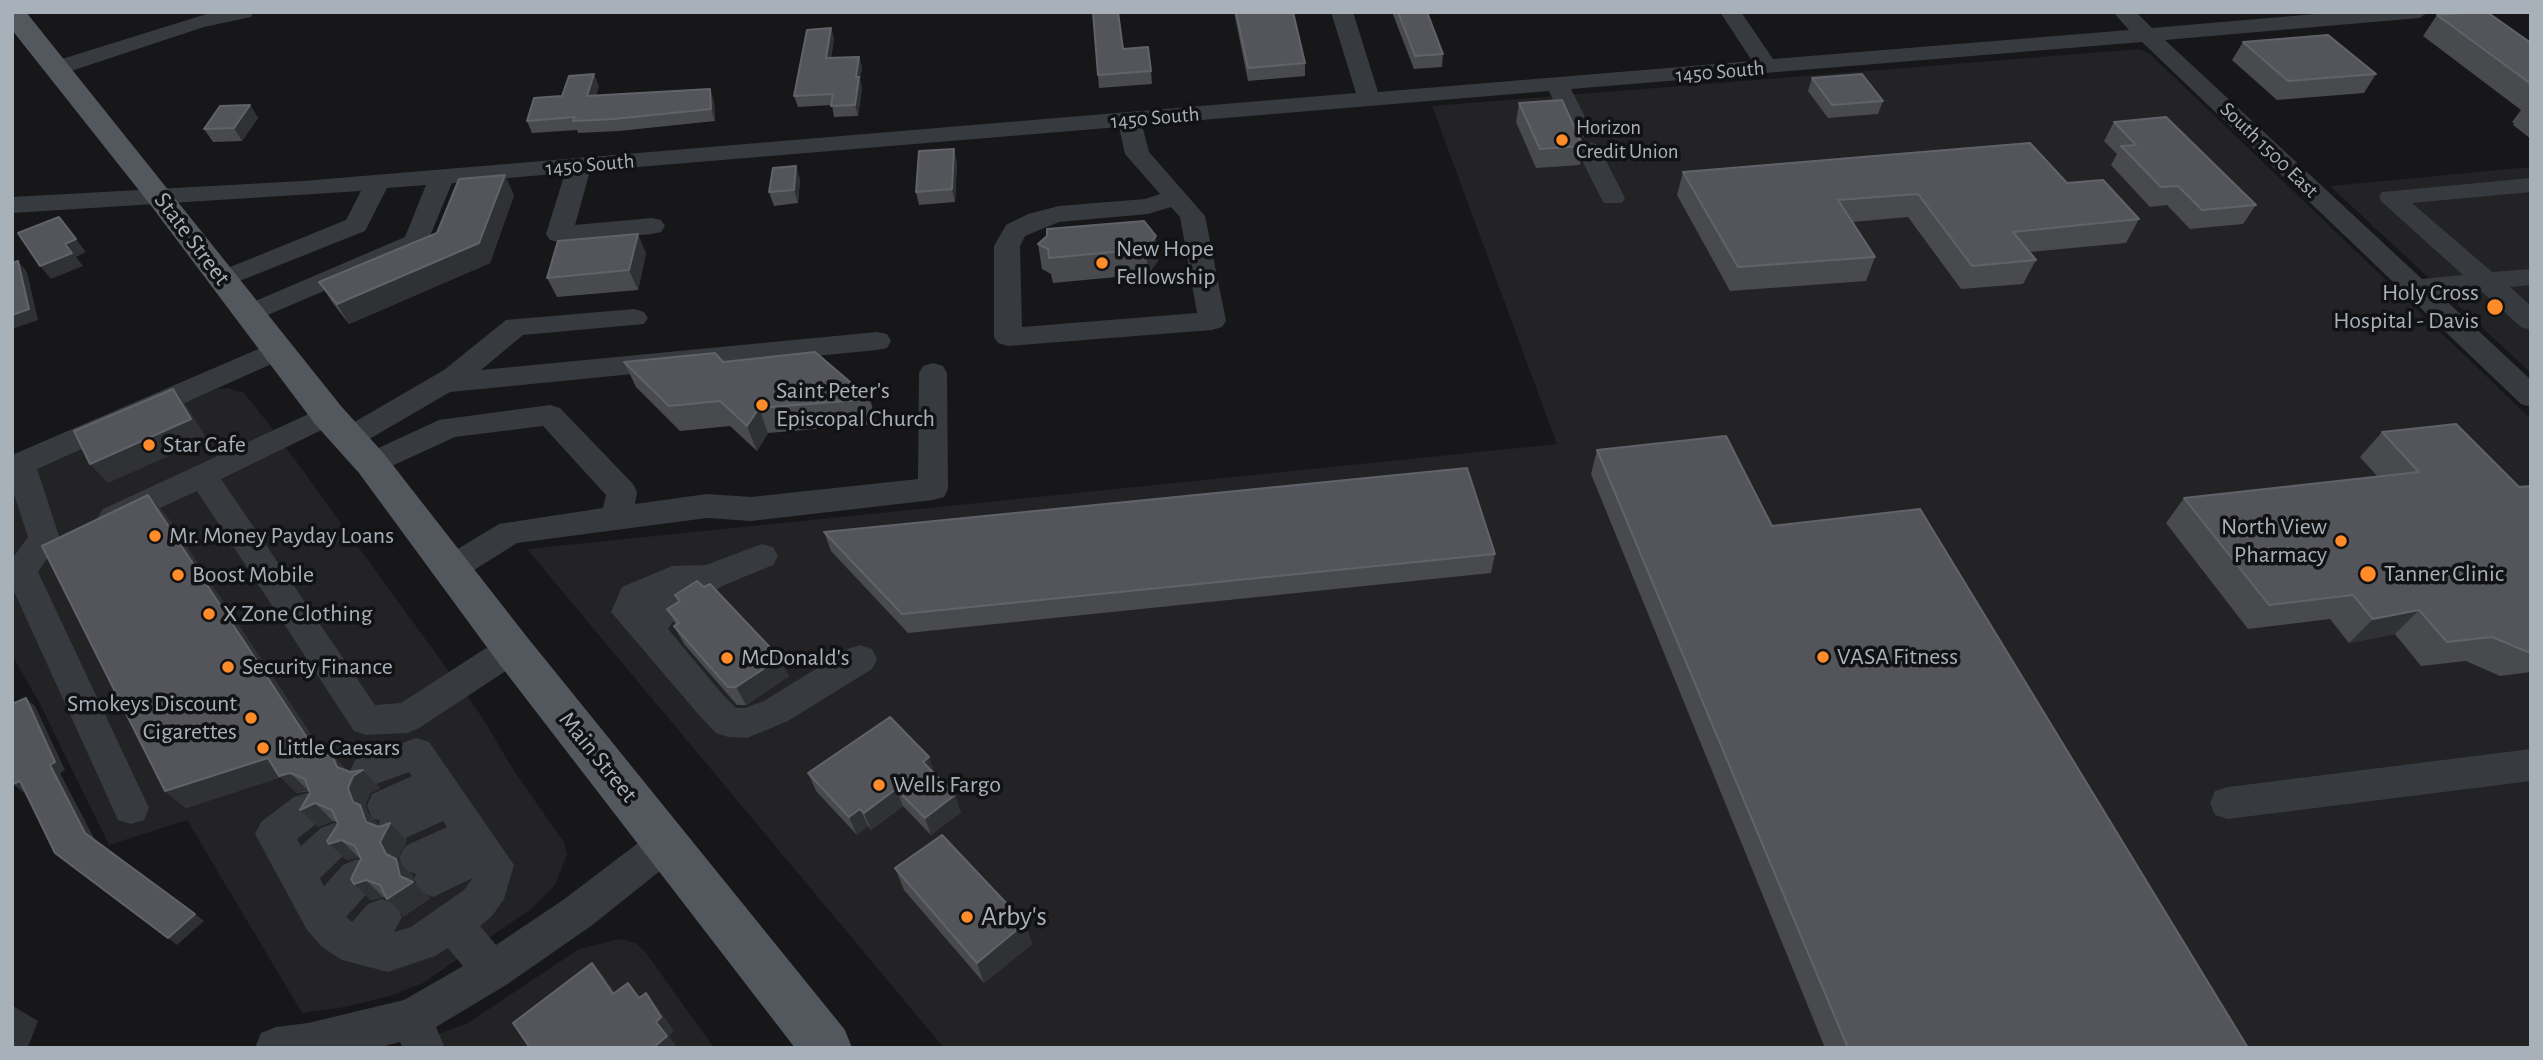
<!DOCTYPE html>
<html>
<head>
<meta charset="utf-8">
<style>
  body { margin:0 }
  #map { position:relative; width:2543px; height:1060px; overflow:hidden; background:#171719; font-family:"Alegreya Sans",sans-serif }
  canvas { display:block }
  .frame { position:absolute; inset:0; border:14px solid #a8b1ba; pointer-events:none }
</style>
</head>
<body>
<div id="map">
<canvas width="2543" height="1060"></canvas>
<div class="frame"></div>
</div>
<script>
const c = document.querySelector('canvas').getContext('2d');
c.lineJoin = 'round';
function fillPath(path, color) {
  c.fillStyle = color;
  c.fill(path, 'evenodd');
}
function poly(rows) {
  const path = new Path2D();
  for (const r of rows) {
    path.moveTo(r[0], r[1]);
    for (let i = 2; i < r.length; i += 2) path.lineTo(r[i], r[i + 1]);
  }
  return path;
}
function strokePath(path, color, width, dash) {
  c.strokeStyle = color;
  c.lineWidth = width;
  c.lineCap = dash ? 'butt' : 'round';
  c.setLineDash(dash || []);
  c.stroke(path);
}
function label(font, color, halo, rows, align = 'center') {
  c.font = font + ' "Alegreya Sans",sans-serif';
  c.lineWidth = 7;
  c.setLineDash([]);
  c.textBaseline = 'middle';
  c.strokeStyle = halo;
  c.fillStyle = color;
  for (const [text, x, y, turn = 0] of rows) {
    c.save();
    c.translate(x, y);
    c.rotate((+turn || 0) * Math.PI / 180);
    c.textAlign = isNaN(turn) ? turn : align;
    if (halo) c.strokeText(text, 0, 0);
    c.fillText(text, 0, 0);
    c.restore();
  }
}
const built = poly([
  [2140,49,2150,54,2531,419,2531,1048,944,1048,527,549,1557,444,1432,106],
  [2531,167,2531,373,2330,186],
  [228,388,244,393,271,427,482,717,514,771,564,842,567,854,555,885,531,909,423,983,390,996,345,1007,302,1013,187,820,109,845,40,704,12,655,12,478,212,390],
  [619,939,636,943,646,953,714,1048,400,1048,468,1023,579,949]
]);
const minor = poly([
  [213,12,253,12,251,17,204,27,65,73,57,75,46,68,49,63,213,12],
  [1331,12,1353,12,1378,92,1752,61,1720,12,1741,12,1773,59,2129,30,2113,12,2136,12,2152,28,2339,12,2429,12,2419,18,2165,40,2422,279,2463,275,2382,202,2379,197,2382,192,2531,178,2531,192,2412,203,2492,272,2531,269,2531,285,2510,287,2531,306,2531,330,2521,327,2480,290,2439,294,2531,380,2531,407,2521,404,2142,42,1571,89,1592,131,1588,136,1580,138,1572,136,1568,131,1549,91,1142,125,1149,152,1205,216,1226,321,1222,327,1212,330,1008,346,998,343,994,337,994,246,1006,225,1028,214,1059,206,1145,199,1160,194,1125,154,1119,127,590,171,575,225,652,218,661,220,665,226,661,232,652,234,559,242,550,240,546,234,565,173,452,183,425,248,249,323,239,320,235,314,239,308,405,237,426,185,387,188,365,231,222,288,213,286,209,280,213,274,346,220,361,191,12,213,12,197,303,181,1356,93,1331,12],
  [1171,207,1180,217,1197,313,1022,327,1020,246,1025,236,1059,222,1148,214,1171,207],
  [1588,142,1596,144,1600,149,1625,198,1622,203,1604,203,1601,198,1576,149,1580,144,1588,142],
  [634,309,644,312,648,318,644,324,523,335,481,370,877,332,887,334,891,341,887,348,877,350,450,392,359,445,349,449,339,445,334,438,339,431,444,370,506,320,634,309],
  [277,341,287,343,291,350,287,357,37,469,60,539,38,572,149,808,144,820,131,824,118,820,12,587,12,559,28,537,12,488,12,455,277,341],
  [933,363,943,366,947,373,948,489,944,497,933,500,751,521,707,518,517,543,463,577,452,580,441,577,436,568,441,559,499,524,603,508,606,495,543,426,455,437,372,475,361,472,357,464,361,456,439,420,550,405,560,408,633,484,637,492,635,504,707,494,751,497,918,479,919,373,923,366,933,363],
  [328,405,338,408,343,415,338,422,221,479,375,705,401,703,500,639,512,635,524,639,529,649,524,659,419,728,407,733,366,735,354,731,197,491,114,529,103,525,98,517,103,509,328,405],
  [762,544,773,547,778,556,773,565,722,586,677,616,668,629,723,695,736,708,745,708,764,701,848,649,860,645,872,649,877,659,872,669,788,721,747,738,728,737,716,733,699,715,611,612,622,587,672,566,706,565,762,544],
  [416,738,429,742,514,865,504,899,492,916,480,926,496,945,563,900,654,831,667,826,680,831,686,843,680,855,591,926,506,985,436,1027,445,1048,403,1048,400,1042,377,1048,255,1048,261,1033,276,1027,308,1023,404,1000,463,966,448,948,435,956,388,972,342,960,322,947,307,930,255,834,261,822,294,797,307,793,320,797,325,809,320,821,297,839,301,846,321,828,334,823,347,828,353,840,347,852,320,878,324,886,343,865,357,859,371,865,376,877,371,889,346,917,352,922,368,904,382,899,396,904,402,917,394,932,411,927,464,890,473,878,433,897,419,891,414,879,416,874,405,870,399,858,405,846,447,827,443,821,397,842,384,837,378,825,380,821,372,818,367,806,372,794,412,776,409,772,368,787,355,782,350,771,355,760,416,738],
  [2531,749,2531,781,2228,819,2215,815,2210,803,2215,791,2228,787,2531,749]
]);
const major = poly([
  [12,12,26,12,341,406,385,455,527,637,845,1030,852,1048,795,1048,497,661,359,473,315,424,149,203,12,30,12,12]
]);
const wall = poly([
  [1093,12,1123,49,1151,71,1152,84,1099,88],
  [1234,12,1293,12,1305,63,1305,76,1248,81],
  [1392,12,1427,12,1443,54,1442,67,1414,69],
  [2437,15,2531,43,2531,139,2513,125,2514,123,2512,122,2521,110,2423,36],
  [831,28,834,39,831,58,859,57,862,67,860,80,862,88,858,116,834,117,832,105,798,107,794,96],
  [2243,42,2376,74,2364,93,2277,100,2232,60],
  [1812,78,1883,101,1878,114,1828,118,1808,91],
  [599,86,596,95,714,101,715,121,619,131,578,133,577,130,532,133,527,121,562,96],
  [1519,103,1583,146,1580,165,1536,168,1516,122],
  [250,105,258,118,242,141,213,142,204,129],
  [2114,122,2256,205,2243,224,2190,229,2167,205,2150,207,2111,165,2117,154,2104,141],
  [957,162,955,202,919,205,916,192],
  [1683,172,2067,183,2139,219,2126,243,2029,252,2036,260,2023,284,1961,289,1908,217,1852,222,1875,257,1866,281,1730,291,1677,195],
  [800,179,798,203,774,206,769,192],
  [514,195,490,263,349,324,332,302,319,282,437,233],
  [1144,221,1158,261,1148,274,1053,283,1051,274,1042,269,1038,244],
  [646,253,638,290,557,297,547,278],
  [624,362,723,362,870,399,877,424,768,433,757,451,730,426,680,431,636,387],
  [2382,432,2519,487,2531,486,2531,672,2500,676,2466,661,2421,666,2395,634,2349,643,2330,619,2248,629,2166,523,2184,498,2378,477,2360,457],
  [1597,450,1772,526,2248,1048,1825,1048,1591,474],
  [165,514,325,756,350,772,363,770,380,788,370,793,365,805,368,813,376,822,378,827,390,823,407,840,397,859,413,876,414,883,430,898,404,916,386,898,383,897,371,900,354,884,361,859,360,858,358,857,347,860,329,844,338,824,337,822,333,821,318,827,309,791,297,793,281,777,186,808,165,791],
  [824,532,1495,554,1491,573,908,633,831,551],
  [675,595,789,676,746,705,737,705,684,644,674,626,676,625,667,609,679,602],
  [808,773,935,774,961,812,931,835,903,806,871,830,868,826,857,835,816,791],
  [895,868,1025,923,1032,944,984,983,904,890]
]);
const shadedWall = poly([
  [831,28,834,39,829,69,826,58],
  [859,57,862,67,860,80,862,88,858,116,855,105,856,77],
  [594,74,599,86,592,108,587,96],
  [710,89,714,101,715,121,711,109],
  [250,105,258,118,242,141,234,128],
  [954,149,957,162,955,202,952,189],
  [796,166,800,179,798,203,794,190],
  [505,175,514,195,490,263,349,324,337,304,479,243],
  [59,217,86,252,76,257,83,266,51,279,40,266],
  [638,234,646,253,638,290,629,270],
  [1156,236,1158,261,1148,274,1146,249],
  [18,261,27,272,38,320,12,329,12,315],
  [173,389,188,408,207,439,108,483,90,464],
  [759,408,768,433,757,451,747,426],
  [148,495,165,514,338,776,321,759],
  [2419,610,2395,634,2349,643,2373,619],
  [780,658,789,676,746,705,736,687],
  [26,698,35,706,65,770,60,773,95,840,85,833,50,765],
  [331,753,353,776,363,770,380,788,370,793,365,805,368,813,376,822,382,838,390,823,407,840,397,859,413,876,414,883,430,898,404,916,387,899,400,876,353,802,348,788],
  [929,757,935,774,923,762],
  [268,758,290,773,308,790,297,793,281,777,186,808,165,791],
  [20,781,30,789,23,792,13,784],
  [896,789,903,806,871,830,864,813],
  [955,795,961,812,931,835,925,818],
  [315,803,333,821,318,827,300,810],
  [860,809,868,826,857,835,849,817],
  [341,840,358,857,347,860,329,844],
  [366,880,383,897,371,900,354,884],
  [195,914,204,921,177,945,168,938],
  [1025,923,1032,944,984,983,977,963],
  [592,963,606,979,626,1009,613,994],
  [646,993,658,1008,674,1031,669,1036,677,1048,653,1048,656,1022],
  [13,1006,38,1021,28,1047,30,1048,12,1048]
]);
const building = poly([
  [1093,12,1118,12,1123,49,1148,47,1151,71,1098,75,1093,12],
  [1236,12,1293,12,1305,63,1248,68,1236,12],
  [1398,12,1427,12,1443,54,1415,56,1398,12],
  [2476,12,2487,12,2531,43,2531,84,2437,15,2476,12],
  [831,28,826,58,859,57,856,77,859,77,855,105,831,106,833,94,794,96,807,30,831,28],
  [2328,35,2376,74,2288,81,2243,42,2328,35],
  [594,74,587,96,710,89,711,109,614,119,573,121,575,117,527,121,534,98,562,96,569,76,594,74],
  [1862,74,1883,101,1832,105,1812,78,1862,74],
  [1562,100,1583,146,1540,149,1519,103,1562,100],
  [250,105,234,128,204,129,220,106,250,105],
  [2166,117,2256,205,2202,210,2178,186,2161,187,2121,146,2136,145,2114,122,2166,117],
  [2030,143,2067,183,2103,180,2139,219,2013,232,2036,260,1972,266,1918,194,1838,200,1875,257,1738,267,1683,172,2030,143],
  [954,149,952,189,916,192,919,151,954,149],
  [796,166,794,190,769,192,773,168,796,166],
  [505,175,479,243,337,304,319,282,437,233,459,179,505,175],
  [59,217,76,239,65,244,72,253,40,266,18,233,59,217],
  [1144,221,1156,236,1146,249,1049,258,1048,249,1038,244,1047,236,1047,229,1144,221],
  [638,234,629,270,547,278,558,241,638,234],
  [18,261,29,309,12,315,12,263,18,261],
  [815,352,870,399,759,408,747,426,720,401,669,406,624,362,715,353,723,362,815,352],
  [173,389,191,419,90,464,74,431,173,389],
  [2456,424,2519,487,2531,486,2531,652,2528,652,2492,637,2447,642,2419,610,2373,619,2353,595,2269,605,2184,498,2419,472,2382,432,2456,424],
  [1726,436,1772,526,1920,509,2248,1048,1848,1048,1597,450,1726,436],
  [1467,468,1495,554,902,614,824,532,1467,468],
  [148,495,321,759,331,753,337,767,350,772,363,770,353,776,348,788,353,802,360,805,366,822,379,827,390,823,380,842,386,854,396,859,400,876,413,882,387,899,380,885,366,880,354,884,351,879,361,859,355,846,341,840,329,844,327,841,338,824,332,810,315,803,300,810,310,793,305,779,290,773,279,776,268,758,165,791,42,546,148,495],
  [697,581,704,587,710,584,780,658,736,687,728,687,674,626,679,623,667,609,680,601,675,595,697,581],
  [26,698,55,762,50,765,85,833,195,914,168,938,55,853,20,781,13,784,12,704,26,698],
  [890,717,929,757,923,762,955,795,925,818,896,789,864,813,860,809,849,817,808,773,890,717],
  [942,835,1025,923,977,963,895,868,942,835],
  [592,963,613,994,628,983,639,998,646,993,661,1017,656,1022,667,1036,653,1048,530,1048,513,1023,592,963]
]);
const markers = [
  [1562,140,7,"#ff8c29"],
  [1102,263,7,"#ff8c29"],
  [2495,307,9,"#ff8c29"],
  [762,405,7,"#ff8c29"],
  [149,445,7,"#ff8c29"],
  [155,536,7,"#ff8c29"],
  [2341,541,7,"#ff8c29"],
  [2368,574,9,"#ff8c29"],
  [178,575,7,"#ff8c29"],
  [209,614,7,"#ff8c29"],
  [1823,657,7,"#ff8c29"],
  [727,658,7,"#ff8c29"],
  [228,667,7,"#ff8c29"],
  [251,718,7,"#ff8c29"],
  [263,748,7,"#ff8c29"],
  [879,785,7,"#ff8c29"],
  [967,917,7,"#ff8c29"]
];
const farStreetnames = [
  ["1450 South",1720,72,-5],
  ["1450 South",1155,118,-5],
  ["South 1500 East",2269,150,44],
  ["1450 South",590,165,-5]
];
const farPoinames = [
  ["Horizon",1576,128],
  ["Credit Union",1576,152]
];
const streetNames = [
  ["State Street",192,239,53],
  ["Main Street",598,757,51]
];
const poiNames = [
  ["New Hope",1116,249],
  ["Fellowship",1116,277],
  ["Holy Cross",2479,293,"right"],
  ["Hospital - Davis",2479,321,"right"],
  ["Saint Peter's",776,391],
  ["Episcopal Church",776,419],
  ["Star Cafe",163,445],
  ["North View",2327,527,"right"],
  ["Pharmacy",2327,555,"right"],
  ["Mr. Money Payday Loans",169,536],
  ["Tanner Clinic",2384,574],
  ["Boost Mobile",192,575],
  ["X Zone Clothing",223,614],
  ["VASA Fitness",1837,657],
  ["McDonald's",741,658],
  ["Security Finance",242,667],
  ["Smokeys Discount",237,704,"right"],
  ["Cigarettes",237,732,"right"],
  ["Little Caesars",277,748],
  ["Wells Fargo",893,785]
];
const nearPoinames = [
  ["Arby's",981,917]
];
fillPath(built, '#232326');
fillPath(minor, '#373a3f');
fillPath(major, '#53575e');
fillPath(wall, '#484a4e');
fillPath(shadedWall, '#303134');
fillPath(building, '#53555a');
strokePath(building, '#606369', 2);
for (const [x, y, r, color] of markers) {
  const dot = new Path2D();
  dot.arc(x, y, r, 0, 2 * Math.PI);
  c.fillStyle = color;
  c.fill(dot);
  strokePath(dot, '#121214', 2.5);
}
label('21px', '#a8b1ba', '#121214', farStreetnames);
label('21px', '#a8b1ba', '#121214', farPoinames, 'left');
label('24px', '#a8b1ba', '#121214', streetNames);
label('24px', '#a8b1ba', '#121214', poiNames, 'left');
label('28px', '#a8b1ba', '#121214', nearPoinames, 'left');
</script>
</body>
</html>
